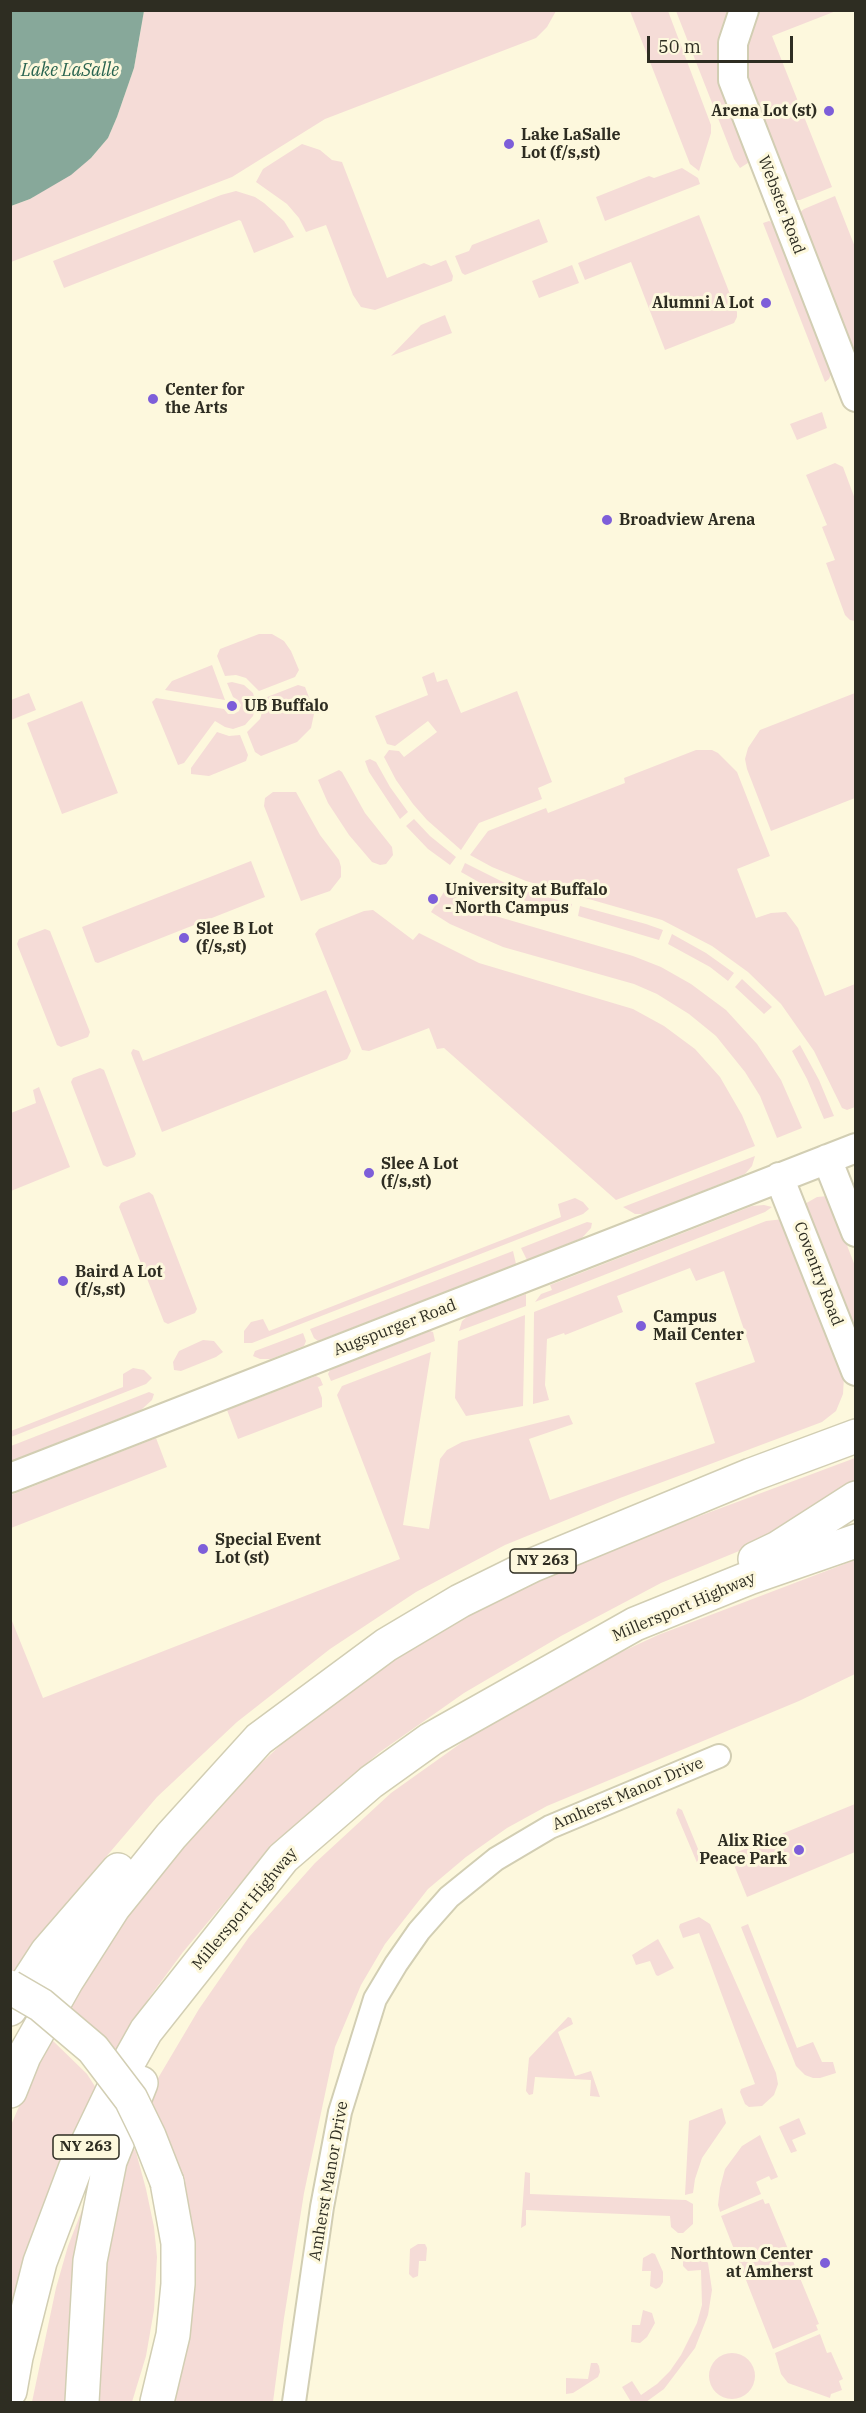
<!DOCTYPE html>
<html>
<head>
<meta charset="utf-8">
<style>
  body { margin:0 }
  #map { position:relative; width:866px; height:2413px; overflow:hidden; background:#fdf8dd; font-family:"IBM Plex Serif",serif }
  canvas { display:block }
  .frame { position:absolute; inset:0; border:12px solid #2e2d22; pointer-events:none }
  .scale { position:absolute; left:647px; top:36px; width:146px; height:27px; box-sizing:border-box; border:3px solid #2e2d22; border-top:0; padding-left:8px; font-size:18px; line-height:21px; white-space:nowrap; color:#2e2d22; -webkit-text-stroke:4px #fdf8dd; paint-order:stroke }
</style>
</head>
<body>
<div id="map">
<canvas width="866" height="2413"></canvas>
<div class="frame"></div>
<div class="scale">50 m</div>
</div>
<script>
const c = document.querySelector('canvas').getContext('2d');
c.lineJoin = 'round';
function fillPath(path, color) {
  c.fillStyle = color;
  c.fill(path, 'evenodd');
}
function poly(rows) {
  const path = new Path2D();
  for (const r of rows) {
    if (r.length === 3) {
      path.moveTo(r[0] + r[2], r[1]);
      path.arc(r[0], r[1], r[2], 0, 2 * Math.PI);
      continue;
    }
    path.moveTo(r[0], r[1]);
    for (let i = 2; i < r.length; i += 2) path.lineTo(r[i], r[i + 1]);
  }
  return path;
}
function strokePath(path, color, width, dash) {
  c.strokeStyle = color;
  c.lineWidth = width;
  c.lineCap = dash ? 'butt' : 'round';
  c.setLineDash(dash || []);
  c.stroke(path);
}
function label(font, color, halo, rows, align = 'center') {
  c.font = font + ' "IBM Plex Serif",serif';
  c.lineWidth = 6;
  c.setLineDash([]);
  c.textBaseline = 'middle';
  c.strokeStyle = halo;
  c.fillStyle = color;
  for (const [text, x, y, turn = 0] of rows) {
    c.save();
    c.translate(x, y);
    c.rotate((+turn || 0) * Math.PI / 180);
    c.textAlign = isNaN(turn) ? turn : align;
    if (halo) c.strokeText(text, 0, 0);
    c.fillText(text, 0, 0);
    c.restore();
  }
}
const green = poly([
  [144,11,556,11,547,27,536,38,325,119,232,177,11,262,11,206,30,199,91,158,108,138,117,117,134,68],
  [630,11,668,11,711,125,711,133,699,171,690,164],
  [676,11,732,11,751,161,740,168,734,159],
  [760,11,836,11,772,36,832,187,800,200,791,200,746,82,744,54,755,18],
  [302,144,320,150,332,160,342,162,387,278,424,263,431,266,446,260,453,276,452,281,375,310,361,307,353,295,326,225,306,232,299,218,287,204,256,182,263,169],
  [682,168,698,178,700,184,605,221,596,197,649,176,654,178],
  [236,191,255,197,264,203,284,221,294,237,254,253,241,221,239,220,64,288,53,261,221,195],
  [835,196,855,247,855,356,797,215,804,209],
  [699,215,737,312,737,317,734,323,665,350,631,262,585,280,578,263],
  [539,219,548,242,465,275,462,273,455,256,469,251,472,245],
  [769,221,776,224,832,372,829,379,825,382,763,223],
  [572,265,579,283,539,298,532,281],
  [445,315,452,333,391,356,421,325],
  [822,412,827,428,797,440,790,424],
  [835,463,843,467,855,499,855,621,850,620,845,615,826,563,835,560,822,527,827,525,806,475],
  [259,634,272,634,284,641,291,651,299,670,295,677,259,691,246,678,236,675,225,676,217,656,220,649],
  [212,665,225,700,165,690,172,681],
  [434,672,437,682,447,679,461,713,517,691,552,782,538,788,542,799,479,823,461,850,427,820,413,804,396,780,384,757,389,750,399,751,404,757,437,732,428,721,395,746,387,744,375,716,428,695,422,677],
  [232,682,244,685,253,693,256,705,253,716,245,725,233,729,225,727,215,721,184,763,178,765,152,702,156,698,224,709,228,714,234,714,239,711,241,705,238,700,233,697,227,683],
  [298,685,305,687,312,705,314,714,311,728,297,742,261,756,255,752,247,732,260,719,263,709,262,699],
  [29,693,36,710,11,720,11,700],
  [855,693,855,798,771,831,747,769,745,759,748,748,760,730],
  [82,701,118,793,62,814,27,723],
  [217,732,229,736,240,735,248,755,246,761,209,776,191,774,191,768],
  [696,750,712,750,718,753,737,772,770,856,737,869,756,918,771,913,786,912,798,928,825,996,855,984,855,1107,847,1110,842,1108,814,1051,781,1004,748,972,712,946,662,920,526,881,492,867,470,855,488,831,546,808,548,813,625,783,624,778],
  [370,759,376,762,390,787,408,812,400,819,369,772,365,761],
  [339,770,342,772,365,813,392,847,393,855,386,864,380,865,372,862,349,835,328,803,318,780],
  [273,792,296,792,320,835,339,860,341,867,341,877,330,891,301,901,264,806,265,798],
  [414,819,430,836,456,857,450,865,428,849,406,826],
  [251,861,265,897,98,963,95,962,82,927],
  [465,863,515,888,572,904,569,913,505,895,484,885,461,872],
  [447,891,492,915,633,956,661,967,691,984,726,1010,757,1044,781,1080,802,1128,777,1138,760,1096,745,1072,716,1036,689,1014,657,994,634,984,503,947,450,924,431,912,444,892],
  [580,906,646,924,663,930,659,940,578,916],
  [373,910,413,940,419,933,479,963,633,1009,664,1026,695,1049,720,1077,742,1115,755,1146,616,1200,444,1048,437,1049,429,1028,369,1051,362,1050,315,934,319,929,364,911],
  [45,929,50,931,90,1032,88,1037,61,1047,57,1045,17,944,19,939],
  [672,934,706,953,734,973,728,981,710,967,668,944],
  [742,979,772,1007,764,1014,735,987],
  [326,990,351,1051,347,1059,162,1132,131,1053,133,1049,139,1051,143,1061],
  [800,1045,819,1080,834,1116,824,1119,807,1079,792,1051],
  [100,1068,104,1070,136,1154,134,1157,107,1167,103,1165,71,1082,73,1078],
  [39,1087,70,1167,11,1191,11,1113,36,1103,33,1090],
  [755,1156,752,1166,745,1174,645,1214,635,1214,623,1207],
  [149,1192,153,1195,197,1309,195,1313,168,1324,164,1322,119,1207,121,1203],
  [828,1196,855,1266,855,1338,803,1205,817,1197],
  [575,1198,583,1202,589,1209,583,1214,252,1343,244,1343,244,1331,251,1322,263,1319,269,1331,561,1217,558,1204],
  [764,1205,772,1207,765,1212,535,1302,541,1294,552,1290,550,1285,752,1206],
  [784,1219,844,1377,843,1394,836,1411,822,1422,620,1498,505,1545,416,1592,330,1649,237,1722,157,1797,88,1878,17,1976,10,1972,10,1616,43,1698,400,1559,337,1395,342,1386,431,1352,403,1525,429,1529,440,1459,447,1450,462,1442,569,1415,573,1424,529,1439,550,1500,715,1443,695,1383,755,1362,724,1271,696,1281,690,1268,617,1296,623,1312,565,1335,564,1333,547,1339,545,1385,549,1400,533,1404,534,1312,766,1221],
  [587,1222,592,1223,591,1228,582,1238,527,1260,521,1248],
  [513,1251,516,1264,318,1341,314,1338,310,1329],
  [526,1294,526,1306,459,1331,462,1321,468,1316],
  [525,1315,523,1406,466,1416,455,1398,458,1341],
  [430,1331,433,1332,435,1341,331,1381,328,1374,330,1370],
  [303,1333,306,1341,304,1346,271,1359,260,1359,253,1356,255,1351],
  [203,1340,214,1341,223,1352,216,1357,181,1371,174,1370,173,1362,179,1351],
  [133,1368,144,1370,152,1378,146,1384,11,1437,11,1431,123,1387,123,1374],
  [316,1376,320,1378,323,1385,318,1387,322,1398,322,1407,238,1439,227,1410],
  [149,1392,154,1394,152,1400,141,1410,11,1461,11,1446],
  [156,1438,167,1467,11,1528,11,1495],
  [855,1458,855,1488,766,1540,661,1583,561,1636,464,1693,380,1752,336,1789,258,1862,183,1952,149,1998,114,2054,67,2008,108,1942,145,1890,236,1787,289,1737,377,1668,438,1630,536,1581,646,1536],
  [855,1560,855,1674,799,1701,547,1806,507,1828,466,1857,428,1889,385,1944,361,1985,335,2047,304,2193,284,2318,273,2402,166,2402,177,2370,148,2101,154,2085,199,2009,249,1937,315,1863,391,1793,471,1736,589,1667,658,1635],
  [855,1804,855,1852,747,1897,730,1855],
  [678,1808,682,1810,703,1861,702,1865,698,1865,676,1813],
  [699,1917,710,1924,776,2073,778,2084,774,2095,762,2106,749,2107,745,2104,740,2092,741,2089,755,2084,699,1933,683,1938,679,1927,680,1924],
  [748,1924,797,2048,813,2042,822,2062,833,2062,836,2073,820,2078,813,2078,805,2075,796,2066,741,1927],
  [658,1939,674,1968,658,1976,656,1975,650,1961,636,1965,632,1955],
  [568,2017,571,2018,573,2024,558,2032,575,2076,591,2071,600,2097,590,2096,591,2080,535,2077,533,2094,529,2095,526,2091,529,2058],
  [49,2037,87,2074,96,2088,66,2150,11,2320,11,2125],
  [722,2108,726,2123,702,2158,695,2179,693,2193,685,2195,689,2121],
  [799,2118,806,2134,792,2140,797,2151,791,2153,779,2127],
  [760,2135,778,2177,771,2180,769,2176,756,2182,761,2194,720,2212,718,2205,720,2188,725,2169,742,2146],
  [130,2142,136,2152,146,2189,154,2227,157,2257,154,2310,146,2356,132,2402,97,2402,102,2266],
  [525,2172,530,2173,530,2194,686,2200,693,2204,693,2224,683,2233,678,2233,671,2227,670,2216,526,2210,526,2225,521,2228],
  [763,2199,765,2204,769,2203,819,2324,816,2325,818,2330,773,2349,721,2216],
  [86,2200,73,2402,32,2402,56,2288,68,2246],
  [418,2244,425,2244,427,2248,426,2261,419,2261,418,2276,413,2278,409,2274,410,2249],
  [696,2251,701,2254,708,2263,712,2290,708,2315,695,2348,664,2389,646,2402,631,2402,622,2387,632,2381,641,2395,657,2384,670,2371,681,2355,697,2323,702,2305,701,2270,688,2271,683,2266,683,2261,689,2252],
  [652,2253,655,2254,663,2272,663,2282,660,2287,656,2289,650,2286,651,2271,642,2271,643,2258],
  [643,2310,652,2313,655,2323,647,2337,640,2343,631,2342,632,2325,640,2325],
  [820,2334,827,2353,831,2352,843,2379,839,2381,842,2390,831,2394,830,2398,788,2383,781,2374,775,2353],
  [732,2376,23],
  [591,2363,597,2363,599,2366,600,2372,598,2377,573,2393,566,2394,566,2378,588,2379]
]);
const water = poly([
  [11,10,144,11,134,68,117,117,108,138,91,158,71,175,30,199,11,206]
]);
const minor = poly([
  [294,2402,322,2207,340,2112,375,1999,396,1964,419,1931,449,1897,496,1859,550,1827,719,1756]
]);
const tertiary = poly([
  [744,10,733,43,733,80,856,397],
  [827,1159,856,1232],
  [779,1177,856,1371],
  [10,1478,856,1148]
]);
const primary = poly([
  [755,1559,778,1548,856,1498],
  [10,2009,47,1952,118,1870],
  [10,2091,24,2056,67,1980,113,1908,171,1836,259,1739,386,1645,460,1601,533,1565,751,1475,856,1436],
  [10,2391,16,2357,40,2262,75,2169,114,2088,146,2031,283,1858,371,1782,431,1739,635,1624,749,1578,856,1541],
  [82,2402,90,2261,110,2161,141,2083],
  [157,2402,173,2335,178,2284,178,2243,167,2182]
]);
const primaryBridge = poly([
  [10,1987,41,2005,93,2049,131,2099,149,2136,167,2182]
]);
const markers = [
  [829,111,6,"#7d5ed9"],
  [509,144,6,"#7d5ed9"],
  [766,303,6,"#7d5ed9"],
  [153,399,6,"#7d5ed9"],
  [607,520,6,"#7d5ed9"],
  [232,706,6,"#7d5ed9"],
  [433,899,6,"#7d5ed9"],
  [184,938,6,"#7d5ed9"],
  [369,1173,6,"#7d5ed9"],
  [63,1281,6,"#7d5ed9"],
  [641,1326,6,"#7d5ed9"],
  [203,1549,6,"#7d5ed9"],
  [799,1850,6,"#7d5ed9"],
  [825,2263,6,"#7d5ed9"]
];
const shields = [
  [543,1561,66],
  [86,2147,66]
];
const shieldNames = [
  ["NY 263",543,1561],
  ["NY 263",86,2147]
];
const poiNames = [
  ["Arena Lot (st)",817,111,"right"],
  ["Lake LaSalle",521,135],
  ["Lot (f/s,st)",521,153],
  ["Alumni A Lot",754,303,"right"],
  ["Center for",165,390],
  ["the Arts",165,408],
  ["Broadview Arena",619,520],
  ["UB Buffalo",244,706],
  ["University at Buffalo",445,890],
  ["- North Campus",445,908],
  ["Slee B Lot",196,929],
  ["(f/s,st)",196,947],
  ["Slee A Lot",381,1164],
  ["(f/s,st)",381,1182],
  ["Baird A Lot",75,1272],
  ["(f/s,st)",75,1290],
  ["Campus",653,1317],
  ["Mail Center",653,1335],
  ["Special Event",215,1540],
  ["Lot (st)",215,1558],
  ["Alix Rice",787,1841,"right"],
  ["Peace Park",787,1859,"right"],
  ["Northtown Center",813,2254,"right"],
  ["at Amherst",813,2272,"right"]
];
const streetNames = [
  ["Webster Road",781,205,69],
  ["Coventry Road",818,1274,69],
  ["Augspurger Road",395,1328,-21],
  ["Millersport Highway",684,1607,-23],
  ["Amherst Manor Drive",628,1794,-23],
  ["Millersport Highway",245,1909,-50],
  ["Amherst Manor Drive",329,2181,-80]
];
const waterNames = [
  ["Lake LaSalle",70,71]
];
fillPath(green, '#f5dcd7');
fillPath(water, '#87a89a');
strokePath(minor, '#d2ceb3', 26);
strokePath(tertiary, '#d2ceb3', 32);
strokePath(primary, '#d2ceb3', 36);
strokePath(minor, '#fff', 22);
strokePath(tertiary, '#fff', 28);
strokePath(primary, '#fff', 33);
strokePath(primaryBridge, '#d2ceb3', 36, []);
strokePath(primaryBridge, '#fff', 33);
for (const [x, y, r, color] of markers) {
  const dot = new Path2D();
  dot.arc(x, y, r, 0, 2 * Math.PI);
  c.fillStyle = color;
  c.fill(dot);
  strokePath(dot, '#fdf8dd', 2);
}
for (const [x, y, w] of shields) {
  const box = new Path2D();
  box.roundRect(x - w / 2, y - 12, w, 24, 4.5);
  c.fillStyle = '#fdf8dd';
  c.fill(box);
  strokePath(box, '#2e2d22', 1.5);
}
label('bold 15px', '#2e2d22', null, shieldNames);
label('bold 16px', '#2e2d22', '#fdf8dd', poiNames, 'left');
label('16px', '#2e2d22', '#fdf8dd', streetNames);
label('italic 18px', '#296450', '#fdf8dd', waterNames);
</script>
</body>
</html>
